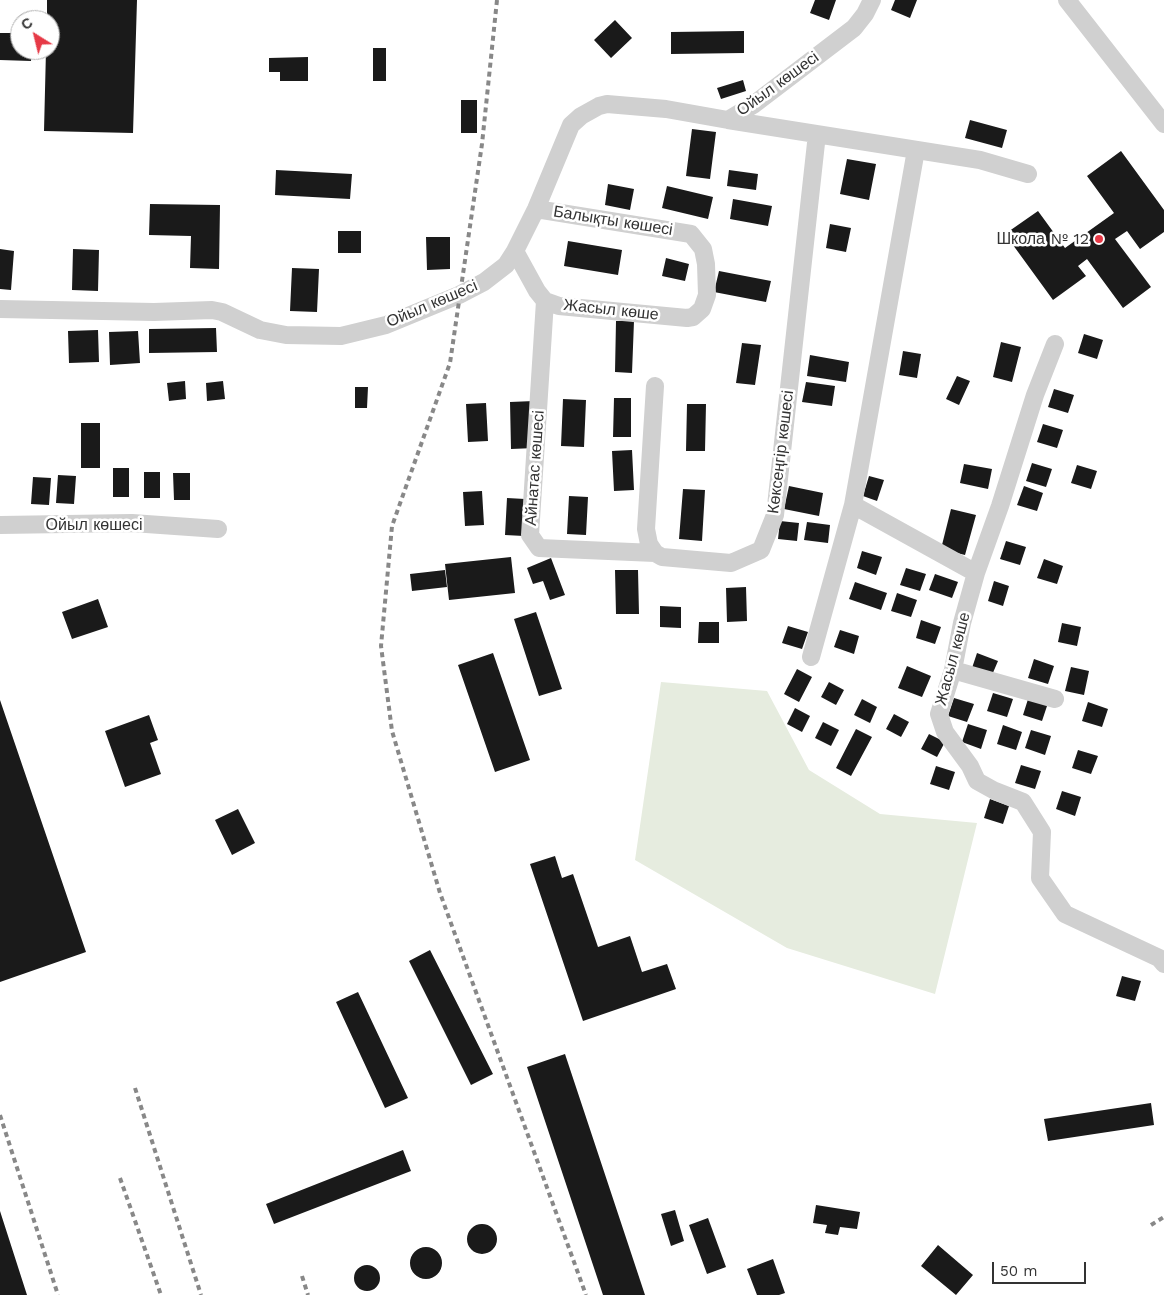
<!DOCTYPE html>
<html>
<head>
<meta charset="utf-8">
<style>
  body { margin:0 }
  #map { position:relative; width:1164px; height:1295px; overflow:hidden; background:#fff; font-family:"Work Sans",sans-serif }
  canvas { display:block }
  .north { position:absolute; left:10px; top:10px; width:50px; height:50px; box-sizing:border-box; background:#fff; border:1px solid #adadad; border-radius:50%; rotate:324deg; font-size:14px; font-weight:700; line-height:20px; text-align:center; color:#333 }
  .north::after { content:''; display:block; margin:auto; width:18px; height:22px; background:#e63946; clip-path:polygon(50% 0,100% 100%,50% 72%,0 100%) }
  .scale { position:absolute; left:992px; top:1262px; width:94px; height:22px; box-sizing:border-box; border:2px solid #333; border-top:0; padding-left:6px; font-size:15px; line-height:18px; white-space:nowrap; color:#333; -webkit-text-stroke:4px #fff; paint-order:stroke }
</style>
</head>
<body>
<div id="map">
<canvas width="1164" height="1295"></canvas>
<div class="north">С</div>
<div class="scale">50 m</div>
</div>
<script>
const c = document.querySelector('canvas').getContext('2d');
c.lineJoin = 'round';
function fillPath(path, color) {
  c.fillStyle = color;
  c.fill(path, 'evenodd');
}
function poly(rows) {
  const path = new Path2D();
  for (const r of rows) {
    if (r.length === 3) {
      path.moveTo(r[0] + r[2], r[1]);
      path.arc(r[0], r[1], r[2], 0, 2 * Math.PI);
      continue;
    }
    path.moveTo(r[0], r[1]);
    for (let i = 2; i < r.length; i += 2) path.lineTo(r[i], r[i + 1]);
  }
  return path;
}
function strokePath(path, color, width, dash) {
  c.strokeStyle = color;
  c.lineWidth = width;
  c.lineCap = dash ? 'butt' : 'round';
  c.setLineDash(dash || []);
  c.stroke(path);
}
function label(font, color, halo, rows, align = 'center') {
  c.font = font + ' "Work Sans",sans-serif';
  c.lineWidth = 5;
  c.setLineDash([]);
  c.textBaseline = 'middle';
  c.strokeStyle = halo;
  c.fillStyle = color;
  for (const [text, x, y, turn = 0] of rows) {
    c.save();
    c.translate(x, y);
    c.rotate((+turn || 0) * Math.PI / 180);
    c.textAlign = isNaN(turn) ? turn : align;
    if (halo) c.strokeText(text, 0, 0);
    c.fillText(text, 0, 0);
    c.restore();
  }
}
const green = poly([
  [661,682,767,691,809,770,880,814,977,823,935,994,787,948,635,860]
]);
const building = poly([
  [47,0,137,0,133,133,44,131,46,50,50,50,50,20,47,20],
  [815,0,836,0,829,20,810,13],
  [895,0,917,0,910,18,891,10],
  [615,20,632,38,611,58,594,40],
  [744,31,744,53,671,54,671,32],
  [0,33,20,33,20,50,32,50,31,61,0,60],
  [373,48,386,48,386,81,373,81],
  [308,57,308,81,280,81,280,72,269,72,269,58],
  [743,80,746,91,721,99,717,88],
  [461,100,477,100,477,133,461,133],
  [970,120,1007,130,1002,148,965,138],
  [692,129,716,132,710,179,686,176],
  [1121,151,1164,210,1164,232,1140,249,1127,231,1115,239,1151,287,1123,308,1087,259,1078,266,1086,276,1053,300,1005,234,1038,211,1065,248,1114,213,1087,176],
  [847,159,876,164,869,200,840,194],
  [276,170,352,174,350,199,275,195],
  [729,170,758,174,756,190,727,186],
  [608,184,634,189,630,210,605,205],
  [667,186,713,197,708,219,662,208],
  [733,199,772,206,768,226,730,219],
  [150,204,220,205,219,269,190,268,191,236,149,235],
  [830,224,851,228,846,252,826,248],
  [338,231,361,231,361,253,338,253],
  [426,237,450,237,450,269,427,270],
  [568,241,622,250,618,275,564,266],
  [0,249,14,251,11,290,0,289],
  [73,249,99,250,98,291,72,290],
  [666,258,689,264,685,281,662,276],
  [292,268,319,269,317,312,290,311],
  [719,271,771,281,766,302,714,292],
  [616,321,634,321,632,373,615,372],
  [216,328,217,352,149,353,149,329],
  [98,330,99,362,69,363,68,331],
  [138,331,140,363,110,365,109,332],
  [1084,334,1103,340,1097,359,1078,353],
  [1001,342,1021,347,1012,382,993,377],
  [742,343,761,345,755,385,736,383],
  [903,351,921,354,917,378,899,375],
  [810,355,849,362,846,382,807,376],
  [957,376,970,381,959,405,946,399],
  [185,381,186,399,169,401,167,383],
  [223,381,225,399,207,401,206,383],
  [806,382,835,386,832,406,802,402],
  [355,387,368,387,367,408,355,408],
  [1054,389,1074,395,1068,413,1048,407],
  [614,398,631,398,631,437,613,437],
  [563,399,586,400,584,447,561,446],
  [534,401,535,448,511,449,510,402],
  [486,403,488,441,468,442,466,404],
  [687,404,706,404,705,451,686,451],
  [81,423,100,423,100,468,81,468],
  [1043,424,1063,430,1057,448,1037,442],
  [632,450,634,490,614,491,612,451],
  [1032,463,1052,469,1046,487,1026,481],
  [964,464,992,469,988,489,960,483],
  [1077,465,1097,471,1091,489,1071,483],
  [113,468,129,468,129,497,113,497],
  [144,472,160,472,160,498,144,498],
  [173,473,190,473,190,500,174,500],
  [58,475,76,476,74,504,56,503],
  [869,476,884,480,877,501,863,496],
  [33,477,51,478,49,505,31,504],
  [789,486,823,493,819,516,784,509],
  [1024,486,1043,493,1037,511,1017,505],
  [683,489,705,490,702,541,679,539],
  [482,491,484,525,465,526,463,492],
  [569,496,588,497,586,535,567,534],
  [507,498,525,499,524,536,505,535],
  [951,509,976,515,965,555,941,549],
  [780,521,799,523,797,541,778,539],
  [807,522,830,525,828,543,804,540],
  [1006,541,1026,547,1020,565,1000,559],
  [862,551,882,557,876,575,857,568],
  [511,557,515,593,449,600,445,564],
  [551,558,565,595,550,600,543,581,533,584,527,568],
  [1044,559,1063,566,1057,584,1037,578],
  [906,568,926,574,920,591,900,585],
  [445,570,447,587,412,591,410,574],
  [615,570,638,570,639,614,616,614],
  [935,574,958,582,952,598,929,590],
  [994,581,1009,586,1003,606,988,601],
  [855,582,887,593,881,610,849,599],
  [746,587,747,621,727,622,726,588],
  [897,593,917,600,911,617,891,611],
  [98,599,108,627,72,639,62,612],
  [660,606,681,607,681,628,660,627],
  [536,612,562,689,539,696,514,619],
  [921,620,941,627,935,644,916,638],
  [699,622,719,622,719,643,698,643],
  [1062,623,1081,627,1077,646,1058,642],
  [788,626,808,632,802,649,782,643],
  [840,630,859,636,854,654,834,647],
  [493,653,530,760,495,772,458,665],
  [977,653,998,661,992,675,972,668],
  [1034,659,1054,666,1048,684,1028,678],
  [907,666,931,676,922,697,898,688],
  [1071,667,1089,671,1084,695,1065,691],
  [797,669,812,677,799,702,784,694],
  [829,682,844,690,836,705,821,697],
  [993,693,1013,699,1007,717,987,711],
  [1029,696,1048,703,1042,721,1023,715],
  [954,698,974,704,967,722,948,716],
  [862,699,877,707,870,723,854,715],
  [0,700,86,952,0,982],
  [1088,702,1108,709,1102,727,1082,721],
  [795,708,810,716,802,732,787,724],
  [894,714,909,722,901,737,886,729],
  [149,715,158,740,150,743,161,774,125,787,105,731],
  [823,722,839,730,831,746,815,738],
  [968,724,987,730,981,749,962,742],
  [1003,725,1022,732,1016,750,997,744],
  [856,729,872,737,851,776,836,768],
  [1031,730,1051,736,1045,755,1025,748],
  [929,734,945,742,937,757,921,749],
  [1078,750,1098,756,1091,774,1072,768],
  [1021,765,1041,771,1035,789,1015,783],
  [936,766,955,772,949,790,930,784],
  [1062,791,1081,797,1075,816,1056,809],
  [990,799,1009,806,1003,824,984,818],
  [238,809,255,843,232,855,215,820],
  [555,856,562,878,573,874,598,947,630,936,642,972,667,964,676,989,583,1021,530,864],
  [430,950,493,1074,471,1085,409,961],
  [1122,976,1141,981,1135,1001,1116,996],
  [358,992,408,1098,385,1108,336,1002],
  [565,1054,645,1295,603,1295,527,1067],
  [1151,1103,1154,1125,1048,1141,1044,1119],
  [403,1150,411,1171,274,1224,266,1204],
  [816,1205,860,1212,857,1229,840,1227,838,1235,825,1233,827,1225,813,1223],
  [675,1210,684,1241,671,1246,661,1214],
  [0,1211,27,1295,0,1295],
  [708,1218,726,1267,707,1274,689,1225],
  [482,1239,15],
  [938,1245,973,1275,956,1295,921,1266],
  [426,1263,16],
  [773,1259,785,1293,779,1295,757,1295,747,1269],
  [367,1278,13]
]);
const minor = poly([
  [1067,0,1164,124],
  [728,120,980,160,1028,174],
  [515,251,537,291,545,301,559,306,687,318,693,317,702,309,707,295,706,264,703,249,691,234,536,209],
  [545,301,530,535,539,548,655,553],
  [0,309,154,312,212,310,222,312,260,330,286,335,341,336,386,325,459,295,484,282,506,265,515,251,536,209,571,125,581,116,599,106,607,104,666,109,728,120,753,105,854,28,865,14,872,0],
  [1055,344,1035,395,1000,506,976,573,962,623,953,670,939,714,945,732,970,766,977,781,995,791,1023,802,1042,832,1040,878,1065,914,1159,958,1164,964],
  [655,386,646,529,649,544,655,553,662,557,731,563,761,550,775,515,817,134],
  [853,505,976,573],
  [0,525,132,523,218,529],
  [811,657,853,505,916,150],
  [953,670,1055,699]
]);
const rail = poly([
  [497,0,482,144,450,363,392,526,381,646,392,731,440,893,586,1295],
  [135,1088,201,1295],
  [0,1115,58,1295],
  [120,1178,161,1295],
  [1151,1225,1164,1217],
  [302,1276,308,1295]
]);
const markers = [
  [1099,239,5,"#e63946"]
];
const streetNames = [
  ["Ойыл көшесі",778,84,-36],
  ["Балықты көшесі",613,221,9],
  ["Ойыл көшесі",432,304,-23],
  ["Жасыл көше",611,310,6],
  ["Көксеңгір көшесі",781,452,-83],
  ["Айнатас көшесі",535,468,-86],
  ["Ойыл көшесі",94,525],
  ["Жасыл көше",953,659,-75]
];
const poiNames = [
  ["Школа № 12",1089,239]
];
fillPath(green, '#e6ecdf');
fillPath(building, '#1a1a1a');
strokePath(minor, '#d0d0d0', 18);
strokePath(rail, '#888', 4, [5, 4]);
for (const [x, y, r, color] of markers) {
  const dot = new Path2D();
  dot.arc(x, y, r, 0, 2 * Math.PI);
  c.fillStyle = color;
  c.fill(dot);
  strokePath(dot, '#fff', 2);
}
label('16px', '#333', '#fff', streetNames);
label('16px', '#333', '#fff', poiNames, 'right');
</script>
</body>
</html>
